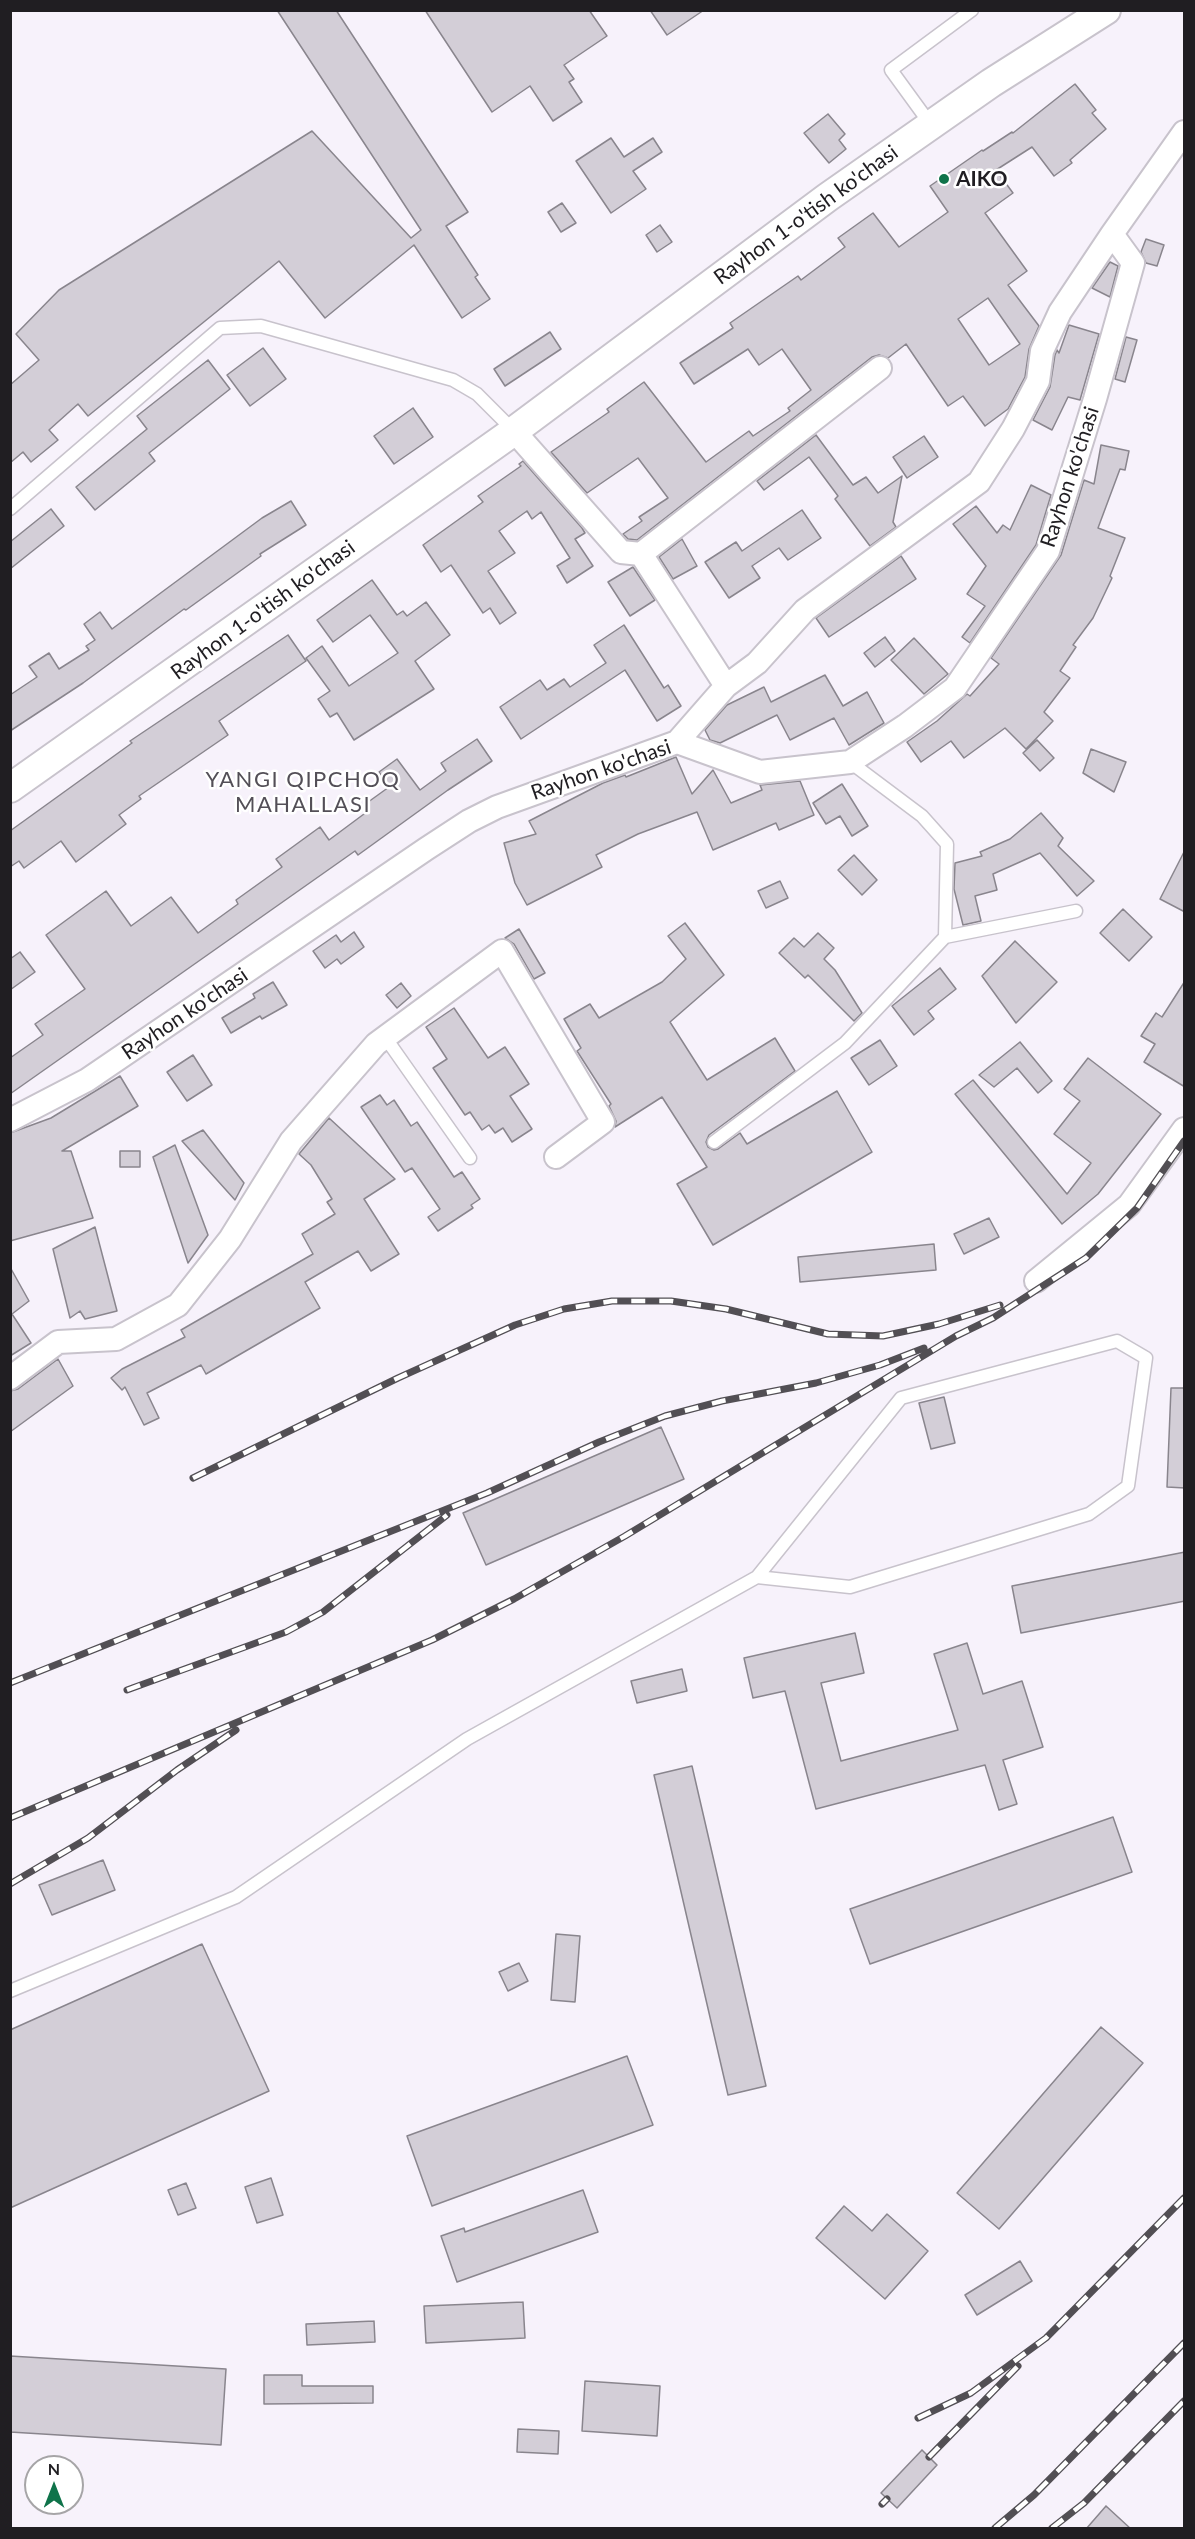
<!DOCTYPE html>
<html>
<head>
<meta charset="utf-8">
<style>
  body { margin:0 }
  #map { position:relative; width:1195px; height:2539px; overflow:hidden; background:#f7f2fb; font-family:Lato,sans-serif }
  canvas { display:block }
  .frame { position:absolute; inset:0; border:12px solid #201e22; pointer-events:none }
  .north { position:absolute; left:24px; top:2455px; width:60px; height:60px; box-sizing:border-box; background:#fff; border:2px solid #a6a5a7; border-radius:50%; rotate:0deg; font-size:16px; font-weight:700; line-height:24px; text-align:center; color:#201e22 }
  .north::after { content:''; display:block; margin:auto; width:21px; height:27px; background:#0f734a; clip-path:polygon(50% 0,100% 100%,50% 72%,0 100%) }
</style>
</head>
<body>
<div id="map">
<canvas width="1195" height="2539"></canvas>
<div class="frame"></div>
<div class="north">N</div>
</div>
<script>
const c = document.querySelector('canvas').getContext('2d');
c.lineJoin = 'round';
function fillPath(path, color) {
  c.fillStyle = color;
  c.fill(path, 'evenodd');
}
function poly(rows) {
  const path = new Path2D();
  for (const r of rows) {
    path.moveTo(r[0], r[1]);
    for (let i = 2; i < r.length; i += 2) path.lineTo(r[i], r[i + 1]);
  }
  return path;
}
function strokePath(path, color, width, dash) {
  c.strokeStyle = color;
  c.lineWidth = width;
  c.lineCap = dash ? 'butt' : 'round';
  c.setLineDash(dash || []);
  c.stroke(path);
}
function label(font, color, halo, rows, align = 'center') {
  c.font = font + ' Lato,sans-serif';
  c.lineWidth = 5;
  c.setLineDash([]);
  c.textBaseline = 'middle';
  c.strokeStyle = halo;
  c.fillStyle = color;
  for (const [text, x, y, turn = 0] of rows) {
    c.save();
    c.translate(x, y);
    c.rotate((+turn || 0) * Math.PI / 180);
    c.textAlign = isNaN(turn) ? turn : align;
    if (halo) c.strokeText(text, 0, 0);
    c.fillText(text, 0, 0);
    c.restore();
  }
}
const building = poly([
  [277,10,336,10,468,212,446,226,478,275,475,277,490,299,462,318,414,245,325,318,279,261,88,416,78,404,49,430,58,440,31,462,23,452,10,463,10,385,39,360,16,334,59,290,312,131,411,238,421,230,277,10],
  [425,10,589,10,607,36,564,65,574,79,569,82,582,102,553,121,530,86,492,112,425,10],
  [650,10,704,10,667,35,650,10],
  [1075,84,1096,110,1092,113,1106,129,1070,160,1072,163,1054,176,1032,147,996,170,1013,193,985,213,1027,271,1008,285,1039,326,1029,349,1025,377,1008,409,985,426,963,396,948,406,906,344,888,358,879,355,872,357,637,540,628,539,623,534,642,521,639,517,668,498,638,458,587,493,551,452,609,412,607,409,644,382,706,462,749,431,753,436,790,411,788,408,811,390,782,349,759,365,748,349,694,384,680,363,733,328,730,323,798,276,801,280,845,247,838,238,873,213,899,247,948,212,930,186,982,150,983,151,1012,132,1013,133,1075,84],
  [988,298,1020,344,989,365,958,319,988,298],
  [828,114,845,134,839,140,846,149,829,163,804,133,828,114],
  [611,138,624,157,653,138,662,152,633,171,646,189,611,213,576,161,611,138],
  [562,203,576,223,561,232,548,212,562,203],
  [660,225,672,242,657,252,646,235,660,225],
  [1146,239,1164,245,1157,266,1146,263,1141,252,1146,239],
  [1110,262,1118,266,1110,297,1092,288,1110,262],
  [1069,325,1099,334,1080,400,1068,397,1052,430,1033,420,1050,387,1055,355,1057,350,1059,353,1069,325],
  [550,332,561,349,505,386,494,369,550,332],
  [1126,337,1137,340,1125,382,1115,379,1126,337],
  [263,348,286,379,250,406,227,375,263,348],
  [208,360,230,389,149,453,155,461,95,510,76,487,147,429,137,416,208,360],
  [413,408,433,437,394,464,374,436,413,408],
  [816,435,853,485,866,477,878,493,902,476,893,522,896,527,870,546,835,499,838,496,809,457,764,490,757,481,816,435],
  [924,436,938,457,907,478,893,457,924,436],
  [1101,445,1129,451,1125,470,1120,469,1098,528,1125,538,1110,576,1112,578,1093,618,1073,645,1076,647,1060,671,1070,678,1044,712,1053,721,1026,749,1005,728,964,758,951,741,921,762,907,742,937,721,967,694,970,696,999,664,991,658,1061,555,1084,480,1094,484,1101,445],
  [523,461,582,528,585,533,575,539,593,566,567,583,557,566,570,558,541,512,532,519,527,511,499,531,515,553,488,571,516,613,500,624,490,608,483,613,451,565,441,572,423,545,483,502,478,496,521,466,519,464,523,461],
  [1031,485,1051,495,1036,545,970,643,962,637,985,606,967,594,986,566,953,524,976,506,997,533,1003,525,1010,530,1031,485],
  [291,501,306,525,260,554,261,556,186,610,184,609,83,683,10,731,10,695,37,677,29,666,49,653,59,669,89,650,86,646,95,640,84,624,100,612,112,629,262,518,291,501],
  [51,509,64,526,10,569,10,542,51,509],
  [802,510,821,538,788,560,779,548,752,566,760,578,729,598,705,562,736,542,742,551,802,510],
  [682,539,697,566,673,579,659,557,682,539],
  [901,556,916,579,829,637,816,618,901,556],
  [633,567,655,600,630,616,608,582,633,567],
  [372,580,397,615,403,611,407,616,426,602,450,635,415,661,434,689,354,740,337,713,330,717,318,699,330,691,306,658,322,646,349,686,398,653,370,615,333,642,317,620,372,580],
  [624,625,664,688,668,685,681,706,657,721,625,670,521,739,500,707,540,680,547,690,564,679,570,687,606,663,594,645,624,625],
  [288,635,306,661,219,721,228,735,139,796,141,799,119,815,126,824,76,862,61,841,24,868,19,861,10,867,10,831,132,743,130,741,288,635],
  [885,637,895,651,875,667,864,653,885,637],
  [914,638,948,674,924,694,891,660,914,638],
  [825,675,843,706,867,692,884,723,849,745,834,718,790,740,777,715,720,743,710,740,705,730,727,705,764,687,771,702,825,675],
  [477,739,492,761,448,790,358,855,355,851,10,1094,10,1058,43,1035,35,1024,85,989,46,935,106,891,131,926,171,897,198,933,238,904,236,900,282,867,276,859,320,827,329,840,368,811,364,805,389,787,379,772,397,759,420,790,446,771,441,763,477,739],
  [1037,740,1054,758,1040,771,1023,753,1037,740],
  [1091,749,1126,762,1114,792,1083,773,1091,749],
  [676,757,692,794,713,770,731,803,762,790,760,785,800,781,814,815,779,830,776,823,713,850,697,812,638,834,596,855,602,867,527,905,515,883,504,843,536,834,529,821,603,783,625,775,626,777,676,757],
  [842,784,868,826,852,836,840,816,826,824,813,803,842,784],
  [1041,813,1063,838,1058,846,1094,881,1077,896,1040,853,993,874,997,890,975,896,981,921,963,925,954,889,955,863,982,856,980,852,1010,839,1041,813],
  [1185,850,1185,912,1160,899,1185,850],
  [854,855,877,880,862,895,838,870,854,855],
  [780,881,788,898,766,908,758,891,780,881],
  [1123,909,1152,937,1129,961,1100,933,1123,909],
  [685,923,724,975,670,1022,707,1080,775,1038,795,1071,709,1135,706,1142,708,1147,714,1150,718,1149,740,1133,747,1144,837,1091,872,1152,713,1245,677,1184,707,1167,662,1097,615,1127,616,1121,609,1106,611,1104,577,1051,581,1048,564,1019,590,1004,599,1018,662,982,686,959,668,936,685,923],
  [519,929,545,973,534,979,514,944,505,938,519,929],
  [354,932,364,947,341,964,337,959,325,968,313,951,336,935,341,942,354,932],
  [818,933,834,948,824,959,835,970,862,1013,854,1021,808,975,805,978,779,953,794,938,804,947,818,933],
  [1015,941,1057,982,1016,1023,982,976,1015,941],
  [20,952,35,972,10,990,10,959,20,952],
  [940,968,956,989,928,1011,934,1019,914,1035,892,1006,940,968],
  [1185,981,1185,1087,1144,1062,1155,1044,1141,1036,1156,1013,1162,1017,1185,981],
  [273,982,287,1005,262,1019,260,1016,231,1033,222,1018,255,998,253,994,273,982],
  [401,983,411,996,397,1008,386,995,401,983],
  [454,1008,488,1058,505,1047,529,1084,510,1096,532,1129,512,1142,503,1128,495,1133,489,1125,482,1130,470,1112,465,1115,433,1068,447,1059,426,1027,454,1008],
  [880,1040,897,1066,869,1085,851,1058,880,1040],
  [1020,1042,1052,1081,1038,1093,1017,1068,994,1087,979,1075,1020,1042],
  [193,1055,212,1085,187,1101,167,1072,193,1055],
  [1088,1058,1161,1114,1098,1194,1062,1224,955,1094,973,1080,1067,1194,1091,1163,1054,1134,1080,1101,1064,1089,1088,1058],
  [120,1076,138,1106,62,1151,71,1151,93,1218,10,1241,10,1133,51,1118,120,1076],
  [380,1095,387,1105,394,1100,411,1126,417,1122,454,1177,462,1172,480,1199,471,1205,473,1208,438,1231,428,1217,440,1209,412,1168,405,1172,361,1107,380,1095],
  [329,1118,395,1179,364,1199,399,1254,371,1271,358,1251,305,1282,320,1308,206,1374,201,1365,147,1393,159,1418,144,1425,125,1387,122,1390,111,1378,122,1369,185,1337,181,1330,313,1254,302,1234,335,1214,327,1202,332,1199,311,1165,299,1154,329,1118],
  [203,1130,244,1183,235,1200,182,1141,203,1130],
  [175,1145,208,1235,188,1263,153,1157,175,1145],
  [120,1151,140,1151,140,1167,120,1167,120,1151],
  [989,1218,999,1237,964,1254,954,1234,989,1218],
  [95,1227,117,1311,85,1319,80,1311,70,1318,53,1249,95,1227],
  [934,1244,936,1270,800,1282,798,1257,934,1244],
  [10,1267,29,1301,12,1314,31,1343,10,1356,10,1267],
  [58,1359,73,1386,10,1432,10,1391,18,1389,58,1359],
  [1171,1388,1185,1388,1185,1488,1167,1487,1171,1388],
  [944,1397,955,1443,931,1449,919,1403,944,1397],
  [661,1427,684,1479,486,1565,463,1513,661,1427],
  [1185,1552,1185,1601,1021,1633,1012,1586,1185,1552],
  [855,1633,864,1673,821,1683,841,1761,958,1730,934,1654,967,1643,983,1694,1022,1681,1043,1747,1003,1760,1017,1804,999,1810,985,1765,816,1809,785,1691,753,1698,744,1658,855,1633],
  [682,1669,687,1691,637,1703,631,1681,682,1669],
  [692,1766,766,2086,728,2095,654,1775,692,1766],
  [1113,1817,1132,1872,870,1964,850,1909,1113,1817],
  [103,1860,115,1890,52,1915,39,1885,103,1860],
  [556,1934,580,1936,575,2002,551,2000,556,1934],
  [202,1944,269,2091,10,2208,10,2030,202,1944],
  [519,1963,528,1981,508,1991,499,1972,519,1963],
  [1101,2027,1143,2063,999,2229,957,2193,1101,2027],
  [627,2056,653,2125,432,2206,407,2136,627,2056],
  [271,2178,283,2215,257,2223,245,2187,271,2178],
  [186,2183,196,2208,178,2215,168,2190,186,2183],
  [583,2190,598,2232,457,2282,441,2236,464,2228,465,2232,583,2190],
  [844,2206,872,2231,887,2214,928,2251,885,2299,816,2238,844,2206],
  [1020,2261,1032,2281,977,2315,965,2295,1020,2261],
  [523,2302,525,2338,426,2343,424,2306,523,2302],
  [374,2321,375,2342,307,2345,306,2324,374,2321],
  [10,2356,226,2369,221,2445,10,2432,10,2356],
  [264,2375,302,2375,302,2386,373,2386,373,2403,264,2404,264,2375],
  [585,2381,660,2386,657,2436,582,2431,585,2381],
  [518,2429,559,2431,558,2454,517,2452,518,2429],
  [922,2450,937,2465,897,2508,881,2493,922,2450],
  [1106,2506,1131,2529,1086,2529,1106,2506]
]);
const service = poly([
  [931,125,891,70,972,10],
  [10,509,220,328,261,326,453,380,477,394,514,431],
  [945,937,1076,911],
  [385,1037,470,1158],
  [714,1142,845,1043,945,937,947,844,922,816,850,762],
  [10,1991,236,1897,467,1739,757,1577,901,1398,1117,1341,1146,1358,1128,1486,1089,1514,850,1587,757,1577]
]);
const minor = poly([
  [514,431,621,552,641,554,726,686],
  [641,554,880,368],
  [677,742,726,686,757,663,805,610,979,482,1013,429,1038,381,1042,351,1060,312,1112,234],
  [10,1120,87,1080,426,849,469,821,497,807,677,742,760,772,850,762,905,726,955,688,1048,551,1095,399,1133,263,1112,234,1184,132],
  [1036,1281,1129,1205,1184,1129],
  [10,1378,58,1342,116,1339,178,1305,230,1239,291,1141,376,1044,502,951,603,1122,556,1157]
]);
const tertiary = poly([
  [10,788,514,431,828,197,991,83,1106,10]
]);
const rail = poly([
  [193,1478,398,1378,515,1325,564,1309,612,1301,671,1301,726,1309,828,1334,883,1336,939,1324,1000,1305],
  [10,1683,487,1493,599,1442,665,1416,722,1401,816,1383,880,1365,924,1348],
  [127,1690,286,1632,323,1612,447,1515],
  [10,1818,432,1640,514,1599,625,1536,956,1336,993,1318,1086,1258,1137,1208,1184,1141],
  [10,1884,88,1838,177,1770,236,1730],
  [918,2418,971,2393,1046,2338,1184,2198],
  [929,2457,1018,2366],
  [882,2504,887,2499],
  [995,2528,1034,2495,1184,2343],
  [1052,2528,1084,2503,1184,2401]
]);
const markers = [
  [944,179,6,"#0f734a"]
];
const poiNames = [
  ["AIKO",956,179]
];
const streetNames = [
  ["Rayhon 1-o'tish ko'chasi",806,215,-36],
  ["Rayhon ko'chasi",1070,477,-72],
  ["Rayhon 1-o'tish ko'chasi",263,610,-36],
  ["Rayhon ko'chasi",601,770,-19],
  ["Rayhon ko'chasi",185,1014,-34]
];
const neighbourhoodNames = [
  ["YANGI QIPCHOQ",303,780],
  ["MAHALLASI",303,805]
];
fillPath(building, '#d3ced7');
strokePath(building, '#89858d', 1.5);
strokePath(service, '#c8c3cc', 15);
strokePath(minor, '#c8c3cc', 26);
strokePath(tertiary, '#c8c3cc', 32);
strokePath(service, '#fff', 12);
strokePath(minor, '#fff', 22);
strokePath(tertiary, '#fff', 28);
strokePath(rail, '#524f54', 7);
strokePath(rail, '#fff', 4.5, [14]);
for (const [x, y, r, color] of markers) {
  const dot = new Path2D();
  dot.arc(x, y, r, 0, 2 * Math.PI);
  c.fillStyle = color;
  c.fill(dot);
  strokePath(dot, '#fff', 2);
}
label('bold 21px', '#201e22', '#fff', poiNames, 'left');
label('21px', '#201e22', '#fff', streetNames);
c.letterSpacing = '1.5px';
label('22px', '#534f57', '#fff', neighbourhoodNames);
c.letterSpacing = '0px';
</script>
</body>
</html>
